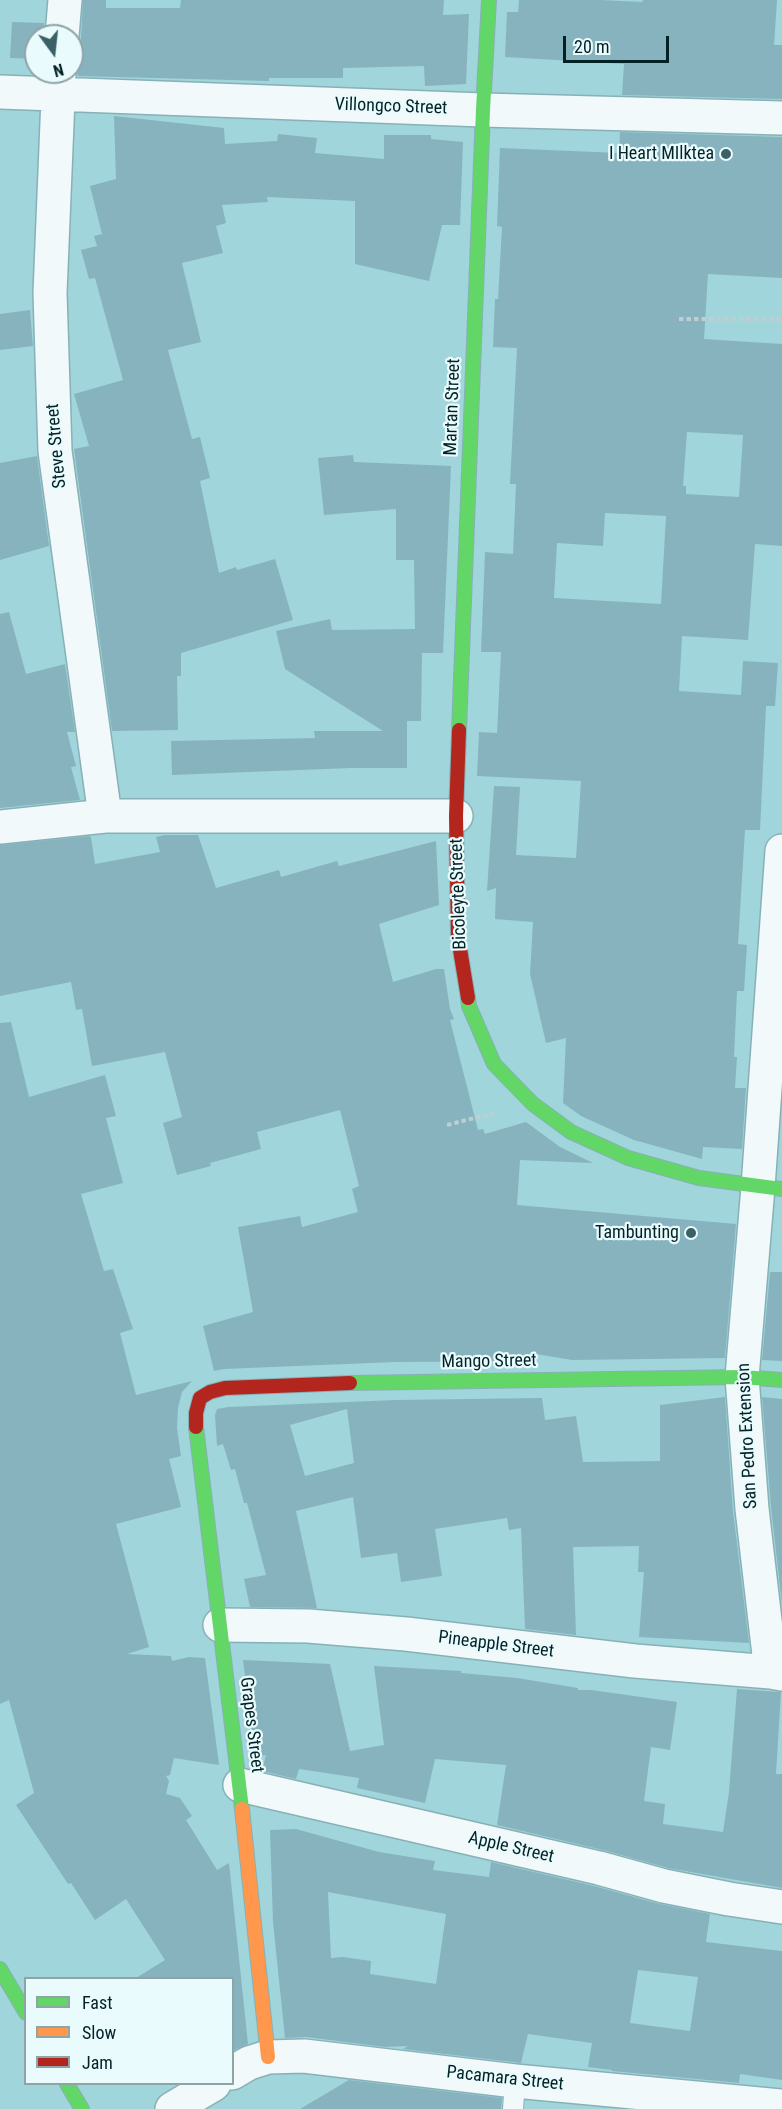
<!DOCTYPE html>
<html>
<head>
<meta charset="utf-8">
<style>
  body { margin:0 }
  #map { position:relative; width:782px; height:2109px; overflow:hidden; background:#a0d5dc; font-family:"Roboto Condensed",sans-serif }
  canvas { display:block }
  .legend { position:absolute; left:24px; top:1977px; width:210px; height:108px; box-sizing:border-box; background:#eafbfd; border:2px solid #8ea4a7; margin:0; padding:8px 10px; list-style:none; font-size:18px; color:#032226 }
  .legend li { display:flex; align-items:center; gap:12px; height:30px }
  .legend b { width:30px; border:2px solid #8ea4a7 }
  .north { position:absolute; left:24px; top:24px; width:60px; height:60px; box-sizing:border-box; background:#eafbfd; border:2px solid #8ea4a7; border-radius:50%; rotate:165deg; font-size:16px; font-weight:700; line-height:24px; text-align:center; color:#032226 }
  .north::after { content:''; display:block; margin:auto; width:21px; height:27px; background:#3a6166; clip-path:polygon(50% 0,100% 100%,50% 72%,0 100%) }
  .scale { position:absolute; left:563px; top:36px; width:106px; height:27px; box-sizing:border-box; border:3px solid #032226; border-top:0; padding-left:8px; font-size:18px; line-height:21px; white-space:nowrap; color:#032226; -webkit-text-stroke:4px #eafbfd; paint-order:stroke }
</style>
</head>
<body>
<div id="map">
<canvas width="782" height="2109"></canvas>
<ul class="legend">
<li><b style="height:8px;background:#63d668"></b>Fast</li>
<li><b style="height:8px;background:#ff974d"></b>Slow</li>
<li><b style="height:8px;background:#b3261e"></b>Jam</li>
</ul>
<div class="north">N</div>
<div class="scale">20 m</div>
</div>
<script>
const c = document.querySelector('canvas').getContext('2d');
c.lineJoin = 'round';
function fillPath(path, color) {
  c.fillStyle = color;
  c.fill(path, 'evenodd');
}
function poly(rows) {
  const path = new Path2D();
  for (const r of rows) {
    path.moveTo(r[0], r[1]);
    for (let i = 2; i < r.length; i += 2) path.lineTo(r[i], r[i + 1]);
  }
  return path;
}
function strokePath(path, color, width, dash) {
  c.strokeStyle = color;
  c.lineWidth = width;
  c.lineCap = dash ? 'butt' : 'round';
  c.setLineDash(dash || []);
  c.stroke(path);
}
function label(font, color, halo, rows, align = 'center') {
  c.font = font + ' "Roboto Condensed",sans-serif';
  c.lineWidth = 4.5;
  c.setLineDash([]);
  c.textBaseline = 'middle';
  c.strokeStyle = halo;
  c.fillStyle = color;
  for (const [text, x, y, turn = 0] of rows) {
    c.save();
    c.translate(x, y);
    c.rotate((+turn || 0) * Math.PI / 180);
    c.textAlign = isNaN(turn) ? turn : align;
    if (halo) c.strokeText(text, 0, 0);
    c.fillText(text, 0, 0);
    c.restore();
  }
}
const building = poly([
  [83,0,106,0,106,8,180,8,181,0,444,0,443,15,469,14,466,84,425,86,424,66,343,68,343,78,269,78,269,81,78,76,75,60,72,60,72,51,78,46,81,38],
  [519,0,601,0,642,2,643,0,777,0,774,45,782,45,782,99,622,95,624,64,505,57,507,12,518,12],
  [12,22,44,23,44,36,36,36,36,59,10,58],
  [114,116,224,128,225,144,277,141,278,134,317,138,315,153,384,159,384,135,431,135,431,139,463,142,460,225,442,225,429,281,355,264,355,201,267,197,268,202,222,205,226,223,216,226,223,253,182,263,201,342,168,350,192,439,200,437,210,478,200,481,219,573,236,567,237,570,275,559,293,620,181,653,181,676,177,676,178,730,112,731,74,449,89,446,74,394,123,380,95,278,89,279,81,250,97,246,94,236,102,234,90,186,116,179],
  [620,132,782,137,782,278,708,274,704,339,782,344,782,546,755,544,748,640,682,636,679,691,741,695,743,661,778,663,775,706,766,706,760,830,745,830,738,944,747,945,744,991,737,991,734,1057,737,1057,735,1088,746,1088,742,1149,703,1147,702,1159,634,1140,581,1116,563,1103,566,1038,546,1043,530,974,533,922,495,919,496,888,487,891,494,786,520,787,516,855,576,858,581,781,477,776,479,732,497,733,501,652,481,652,485,552,513,554,516,484,510,484,517,348,493,347,495,299,498,299,502,227,497,226,500,148,619,153],
  [687,432,743,435,739,497,686,494,686,486,683,486],
  [605,513,666,516,661,604,554,598,557,543,603,546],
  [30,310,33,346,0,350,0,314],
  [353,455,354,462,451,466,443,653,422,653,421,721,407,721,407,768,351,768,172,775,171,741,315,738,314,731,383,731,285,669,276,631,330,619,332,630,415,629,414,560,396,560,396,509,324,515,318,458],
  [37,456,49,546,0,560,0,463],
  [9,612,26,674,65,664,75,732,67,732,76,766,71,767,80,800,0,808,0,614],
  [165,835,198,835,216,888,279,870,281,877,337,861,339,866,436,841,439,905,379,924,393,982,436,969,444,969,450,1009,454,1019,450,1020,478,1130,483,1129,485,1134,526,1122,560,1147,593,1163,520,1160,517,1205,736,1224,725,1358,572,1360,536,1354,536,1361,395,1362,224,1369,214,1371,203,1326,253,1312,238,1227,300,1216,302,1227,358,1212,352,1189,359,1186,340,1110,257,1132,261,1149,210,1163,211,1166,177,1175,163,1123,182,1117,165,1052,92,1066,82,1009,76,1010,71,982,0,996,0,845,89,836,91,837,95,864,160,852,156,837],
  [11,1022,29,1097,105,1075,116,1116,106,1118,123,1183,81,1194,104,1271,113,1269,133,1329,120,1333,136,1395,192,1381,182,1392,178,1408,177,1428,181,1456,169,1459,181,1507,116,1524,149,1647,127,1654,171,1656,172,1661,189,1657,205,1658,219,1765,174,1758,170,1775,166,1776,169,1781,166,1794,180,1798,192,1816,186,1820,217,1870,229,1863,248,2044,232,2051,232,1978,136,1978,165,1960,126,1899,95,1920,71,1883,68,1884,16,1805,34,1793,9,1700,0,1704,0,1023],
  [770,1272,782,1272,782,1361,762,1360],
  [725,1397,733,1511,749,1643,639,1637,644,1572,638,1572,639,1546,573,1547,576,1635,525,1629,521,1528,509,1530,507,1518,435,1529,442,1576,401,1582,397,1553,361,1558,353,1497,296,1511,317,1608,250,1607,244,1579,266,1575,247,1503,244,1503,235,1469,231,1470,223,1444,217,1446,215,1415,217,1409,228,1407,396,1400,542,1398,545,1420,576,1416,583,1462,660,1461,660,1405],
  [347,1409,354,1463,305,1476,290,1425],
  [762,1397,782,1399,782,1604,771,1507],
  [243,1660,330,1664,350,1751,384,1745,374,1666,461,1671,461,1673,517,1678,578,1688,578,1690,591,1690,677,1702,670,1750,651,1747,644,1801,665,1804,663,1824,723,1832,729,1792,737,1689,781,1692,776,1774,782,1774,782,1888,668,1868,603,1850,497,1825,506,1765,435,1759,425,1803,357,1788,359,1778,299,1769,296,1779,262,1771,266,1755,255,1757],
  [296,1829,379,1852,435,1861,433,1870,489,1877,491,1862,594,1886,660,1904,710,1914,706,1942,782,1951,782,2080,740,2074,739,2083,612,2071,612,2070,588,2067,592,2043,528,2034,521,2063,403,2049,408,2046,385,2047,306,2037,285,2038,273,1922,270,1830],
  [328,1892,446,1914,436,1984,370,1974,371,1961,343,1957,331,1958],
  [638,1970,698,1977,690,2031,630,2023],
  [349,2080,502,2098,501,2109,300,2109]
]);
const path = poly([
  [679,319,782,319],
  [447,1125,494,1113]
]);
const lane = poly([
  [513,2109,515,2081]
]);
const street = poly([
  [62,36,65,0],
  [59,74,50,293,55,451,105,816],
  [0,92,483,110,782,118],
  [0,827,105,816,456,816],
  [782,851,758,1187,742,1377,752,1509,771,1672,782,1674],
  [220,1625,308,1626,406,1634,635,1661,771,1672],
  [240,1785,599,1868,664,1886,729,1899,782,1907],
  [232,2073,249,2063,268,2057,304,2056,515,2081,782,2106],
  [172,2109,214,2084]
]);
const fast = poly([
  [459,730,483,110,489,0],
  [468,998,469,1006,494,1064,533,1104,571,1132,628,1158,699,1178,782,1189],
  [350,1383,742,1377,782,1380],
  [196,1427,242,1809],
  [0,1969,26,2013],
  [67,2084,82,2109]
]);
const slow = poly([
  [242,1809,268,2057]
]);
const jam = poly([
  [459,730,456,816,458,937,468,998],
  [196,1427,196,1413,200,1398,210,1392,225,1388,350,1383]
]);
const markers = [
  [726,154,6,"#3a6166"],
  [691,1233,6,"#3a6166"]
];
const streetNames = [
  ["Villongco Street",391,107,2],
  ["Martan Street",453,407,-88],
  ["Steve Street",57,446,-95],
  ["Bicoleyte Street",459,894,-92],
  ["Mango Street",489,1362,-1],
  ["San Pedro Extension",748,1436,-93],
  ["Pineapple Street",496,1645,7],
  ["Grapes Street",251,1725,83],
  ["Apple Street",511,1848,13],
  ["Pacamara Street",505,2079,6]
];
const poiNames = [
  ["I Heart MIlktea",714,154],
  ["Tambunting",679,1233]
];
fillPath(building, '#87b3bf');
strokePath(lane, '#87b1b6', 22);
strokePath(street, '#87b1b6', 36);
strokePath(fast, '#87b1b6', 16);
strokePath(slow, '#87b1b6', 16);
strokePath(jam, '#87b1b6', 16);
strokePath(path, '#beced1', 4, [4.5, 3]);
strokePath(lane, '#f1f9fa', 20);
strokePath(street, '#f1f9fa', 33);
strokePath(fast, '#63d668', 14);
strokePath(slow, '#ff974d', 14);
strokePath(jam, '#b3261e', 14);
for (const [x, y, r, color] of markers) {
  const dot = new Path2D();
  dot.arc(x, y, r, 0, 2 * Math.PI);
  c.fillStyle = color;
  c.fill(dot);
  strokePath(dot, '#eafbfd', 2);
}
label('18px', '#032226', '#eafbfd', streetNames);
label('18px', '#032226', '#eafbfd', poiNames, 'right');
</script>
</body>
</html>
